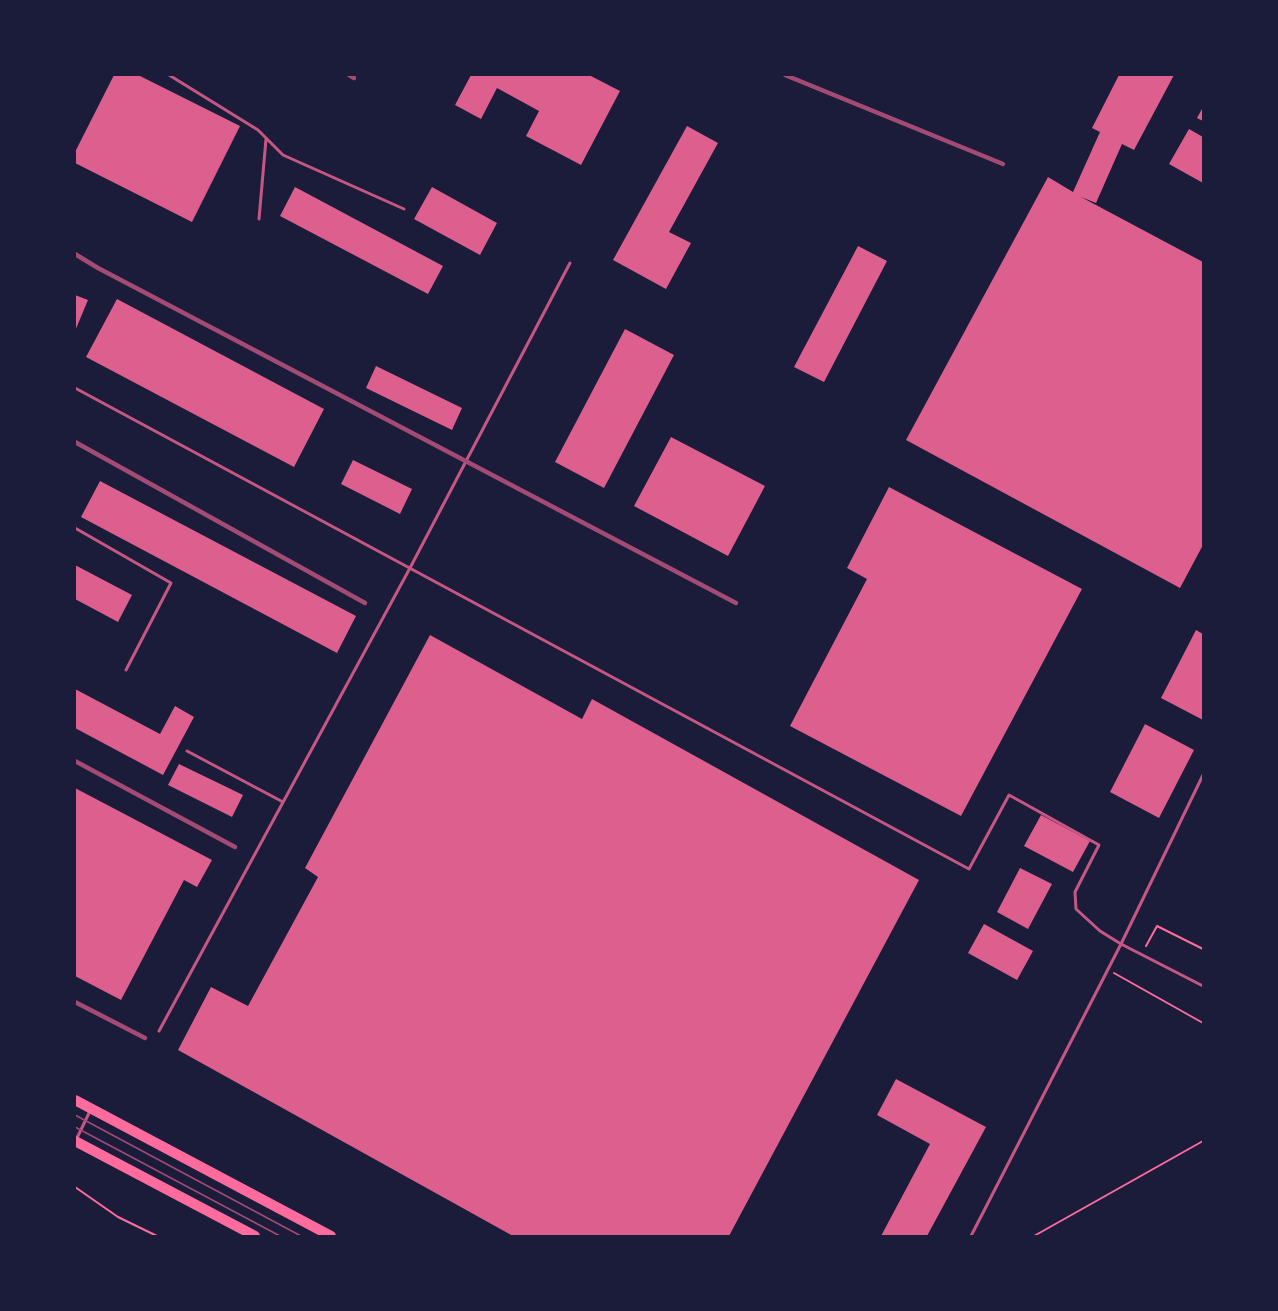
<!DOCTYPE html>
<html>
<head>
<meta charset="utf-8">
<style>
  body { margin:0 }
  #map { position:relative; width:1278px; height:1311px; overflow:hidden; background:#1b1b3a; font-family:Rubik,sans-serif }
  canvas { display:block }
  .frame { position:absolute; inset:0; border:76px solid #1b1b3a; pointer-events:none }
</style>
</head>
<body>
<div id="map">
<canvas width="1278" height="1311"></canvas>
<div class="frame"></div>
</div>
<script>
const c = document.querySelector('canvas').getContext('2d');
c.lineJoin = 'round';
function fillPath(path, color) {
  c.fillStyle = color;
  c.fill(path, 'evenodd');
}
function poly(rows) {
  const path = new Path2D();
  for (const r of rows) {
    path.moveTo(r[0], r[1]);
    for (let i = 2; i < r.length; i += 2) path.lineTo(r[i], r[i + 1]);
  }
  return path;
}
function strokePath(path, color, width, dash) {
  c.strokeStyle = color;
  c.lineWidth = width;
  c.lineCap = dash ? 'butt' : 'round';
  c.setLineDash(dash || []);
  c.stroke(path);
}
const building = poly([
  [114,75,138,75,240,126,192,222,75,163,75,152],
  [471,75,589,75,620,91,581,165,526,136,539,111,497,88,481,119,455,105],
  [1119,75,1174,75,1134,150,1122,144,1096,203,1081,197,1203,262,1203,545,1180,588,906,440,1048,177,1073,192,1100,132,1092,128],
  [1203,107,1203,121,1197,118],
  [687,126,718,143,669,232,691,243,666,289,613,260],
  [1189,129,1203,137,1203,183,1169,164],
  [295,187,443,266,428,294,280,216],
  [432,187,497,223,480,255,414,219],
  [858,246,887,261,824,382,794,367],
  [75,295,88,300,75,331],
  [117,299,324,409,294,467,86,357],
  [625,329,674,355,604,488,555,462],
  [376,366,462,408,452,430,366,388],
  [671,437,765,486,728,556,634,506],
  [353,460,412,489,400,514,341,484],
  [100,481,356,616,337,653,81,517],
  [889,487,1082,589,961,816,790,726,867,579,847,568],
  [75,565,132,595,118,622,75,599],
  [1196,630,1203,634,1203,720,1161,698],
  [430,635,582,719,592,699,919,880,729,1236,513,1236,178,1050,211,987,248,1006,318,877,305,868],
  [75,689,160,734,175,706,194,717,163,775,75,728],
  [1145,724,1194,750,1159,818,1110,792],
  [179,764,243,795,232,817,168,785],
  [75,788,212,860,197,887,184,880,121,1000,75,976],
  [1041,815,1090,841,1073,872,1024,846],
  [1020,868,1052,884,1028,929,997,912],
  [984,924,1033,951,1017,980,968,953],
  [896,1079,986,1127,927,1236,881,1236,930,1144,877,1115]
]);
const path = poly([
  [1146,946,1157,926,1203,949],
  [1114,973,1203,1023],
  [75,1187,118,1217,157,1236],
  [1034,1236,1203,1141]
]);
const service = poly([
  [169,75,258,130,283,155,404,209],
  [259,219,266,139],
  [75,388,969,869,1009,795,1099,845,1075,892,1076,909,1100,931,1121,944,971,1236],
  [75,528,171,583,126,670],
  [187,751,283,802],
  [1203,775,1121,944,1203,986],
  [159,1031,410,568,570,263],
  [76,1140,90,1111]
]);
const trunk = poly([
  [75,1100,331,1236],
  [75,1141,255,1236]
]);
const tram = poly([
  [75,1115,301,1236],
  [75,1127,280,1236]
]);
const rail = poly([
  [349,75,354,78],
  [785,75,1003,164],
  [75,254,98,268,736,603],
  [75,442,365,603],
  [75,761,235,847],
  [75,1002,145,1038]
]);
fillPath(building, '#dd5f8e');
strokePath(path, '#ff6b9d', 2);
strokePath(service, '#c65784', 3);
strokePath(trunk, '#ff6b9d', 10);
strokePath(tram, '#a44b75', 1.5);
strokePath(rail, '#a44b75', 4.5);
</script>
</body>
</html>
